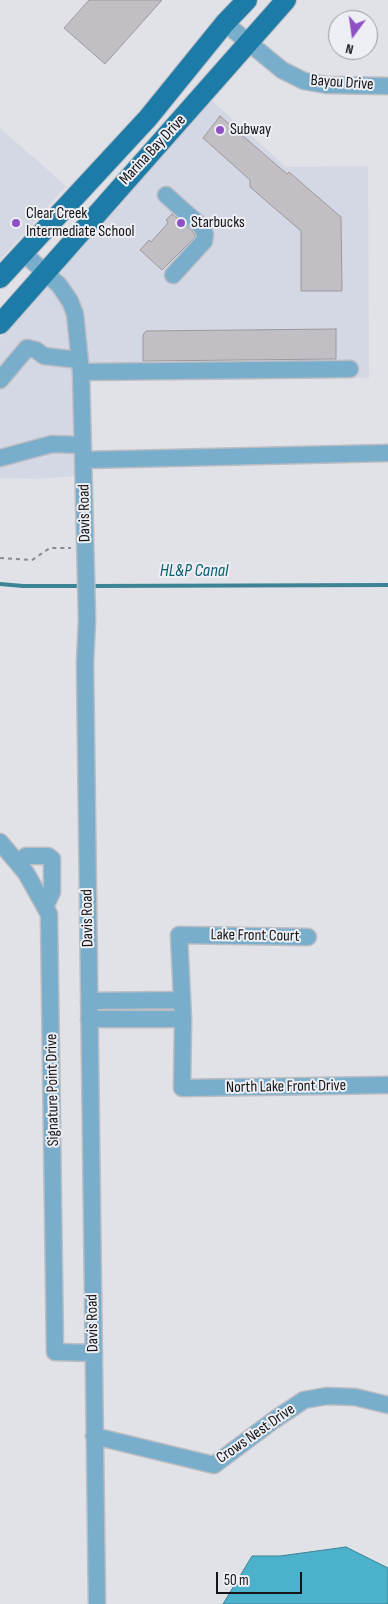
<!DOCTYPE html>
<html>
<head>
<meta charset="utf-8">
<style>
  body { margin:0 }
  #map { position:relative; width:388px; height:1604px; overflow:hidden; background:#e0e2e7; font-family:"Sofia Sans Condensed",sans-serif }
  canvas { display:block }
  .north { position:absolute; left:328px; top:10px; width:50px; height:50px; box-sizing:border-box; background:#edeff4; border:1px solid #97989c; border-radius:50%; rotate:194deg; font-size:14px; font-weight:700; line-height:20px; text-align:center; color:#151517 }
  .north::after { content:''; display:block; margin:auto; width:18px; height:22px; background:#8f50c6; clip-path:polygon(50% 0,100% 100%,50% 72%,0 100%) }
  .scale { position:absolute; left:216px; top:1572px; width:86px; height:22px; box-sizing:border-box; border:2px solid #151517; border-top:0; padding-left:6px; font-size:15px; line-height:18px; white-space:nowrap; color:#151517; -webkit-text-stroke:4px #edeff4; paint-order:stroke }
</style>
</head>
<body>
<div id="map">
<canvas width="388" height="1604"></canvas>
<div class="north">N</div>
<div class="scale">50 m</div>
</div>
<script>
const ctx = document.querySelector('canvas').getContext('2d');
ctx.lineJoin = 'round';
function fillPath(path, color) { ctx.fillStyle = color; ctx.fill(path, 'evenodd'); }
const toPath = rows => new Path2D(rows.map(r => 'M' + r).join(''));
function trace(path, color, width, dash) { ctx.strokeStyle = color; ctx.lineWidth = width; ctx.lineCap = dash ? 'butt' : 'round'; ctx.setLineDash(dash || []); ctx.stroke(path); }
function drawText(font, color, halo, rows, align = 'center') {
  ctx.font = font + ' "Sofia Sans Condensed",sans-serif'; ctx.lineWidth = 4; ctx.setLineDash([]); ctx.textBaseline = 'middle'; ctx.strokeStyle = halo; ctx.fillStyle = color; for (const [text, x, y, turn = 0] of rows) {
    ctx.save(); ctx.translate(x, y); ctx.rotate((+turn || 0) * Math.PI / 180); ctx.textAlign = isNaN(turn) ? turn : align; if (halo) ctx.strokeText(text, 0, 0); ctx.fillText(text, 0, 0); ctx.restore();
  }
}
const built = toPath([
  [208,97,286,167,368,166,369,378,72,379,77,476,37,479,0,478,0,338],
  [0,128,66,186,0,260]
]);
const water = toPath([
  [346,1547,388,1568,388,1604,223,1604,252,1556,280,1556,346,1547]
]);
const stream = toPath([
  [0,584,23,586,83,586],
  [90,586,388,585]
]);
const building = toPath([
  [89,0,162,0,105,64,64,28,89,0],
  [220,116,287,174,289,172,341,217,342,291,301,291,301,231,250,187,250,180,203,138,220,116],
  [172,214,194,233,195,237,162,270,140,250,149,240,151,242,167,224,168,222,166,220,172,214],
  [336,329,336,359,143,361,143,335,146,331,336,329]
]);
const path = toPath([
  [0,558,32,560,50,548,71,548]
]);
const minor = toPath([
  [225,23,282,70,304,81,327,85,388,86],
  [166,195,202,227,205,234,204,241,173,275],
  [22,252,59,285,70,301,75,314,81,372,87,619,85,663,97,1604],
  [81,372,350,369],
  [0,380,27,348,36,350,44,356,80,360],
  [0,458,52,444,83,445],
  [83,460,388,453],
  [0,842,26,873,49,914,55,1352,94,1353],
  [18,863,26,856,48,856,52,859,52,892,45,907],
  [308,937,179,935,183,1019,182,1088,388,1085],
  [89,1001,182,1000],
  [89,1019,183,1019],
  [94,1436,214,1465,274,1420,304,1400,327,1396,355,1397,388,1405]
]);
const major = toPath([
  [0,278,148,118,225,23,247,0],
  [0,324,286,0]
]);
const markers = [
  [220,130,5,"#8f50c6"],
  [16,223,5,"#8f50c6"],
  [181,223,5,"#8f50c6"]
];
const streetNames = [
  ["Bayou Drive",342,83,4],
  ["Marina Bay Drive",153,150,-47],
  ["Davis Road",85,513,-91],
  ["Davis Road",88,918,-91],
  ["Lake Front Court",255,936,1],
  ["North Lake Front Drive",286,1087,-1],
  ["Signature Point Drive",53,1090,-91],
  ["Davis Road",93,1323,-91],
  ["Crows Nest Drive",256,1434,-35]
];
const poiNames = [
  ["Subway",230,130],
  ["Clear Creek",26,214],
  ["Intermediate School",26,232],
  ["Starbucks",191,223]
];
const waterNames = [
  ["HL&P Canal",194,571]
];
fillPath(built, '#d4d8e4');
fillPath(water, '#4cb2cb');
trace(water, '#3c8395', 1);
trace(stream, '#3c8395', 4);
fillPath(building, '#c1bfc3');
trace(building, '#9c9a9f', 1);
trace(minor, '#bbbdc2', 19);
trace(major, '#bbbdc2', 22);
trace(path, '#898b8e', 2, [4, 4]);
trace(minor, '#79adcc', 16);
trace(major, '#1d7ba8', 20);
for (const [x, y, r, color] of markers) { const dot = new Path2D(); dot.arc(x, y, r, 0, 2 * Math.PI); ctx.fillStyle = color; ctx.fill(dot); trace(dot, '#edeff4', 2); }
drawText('16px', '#151517', '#edeff4', streetNames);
drawText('16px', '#151517', '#edeff4', poiNames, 'left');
drawText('italic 18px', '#065e70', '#edeff4', waterNames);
</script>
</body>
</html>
